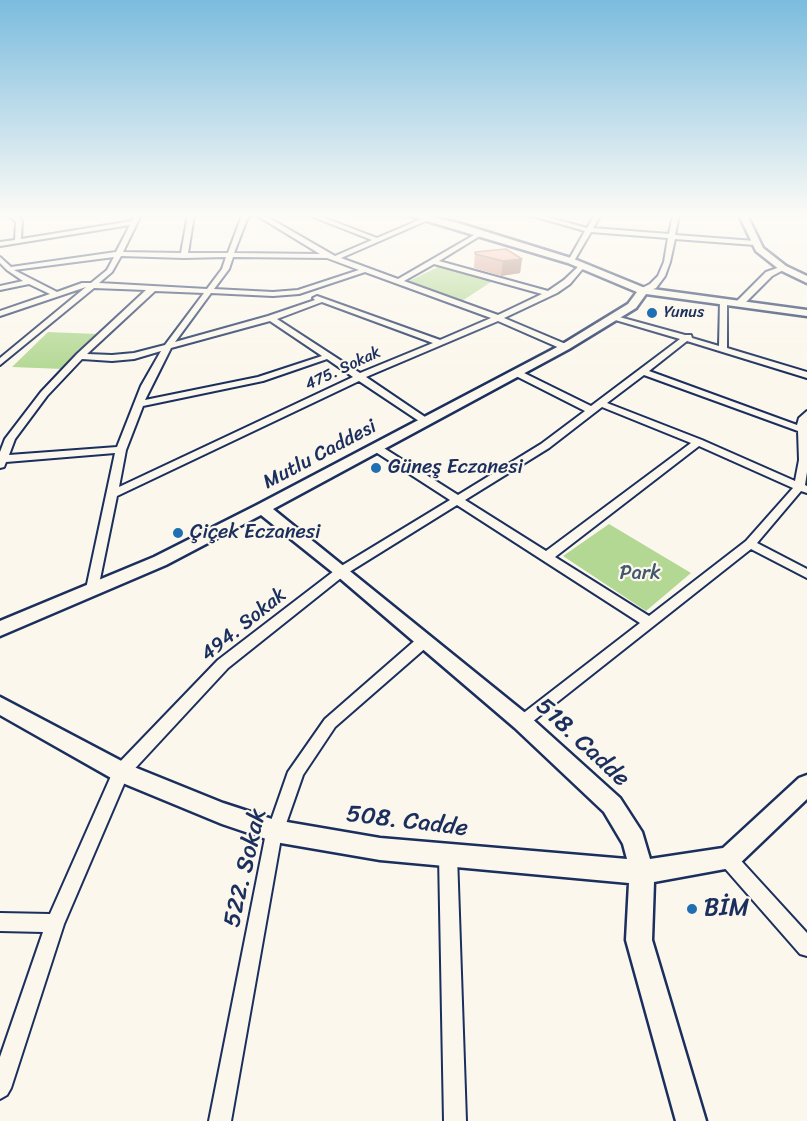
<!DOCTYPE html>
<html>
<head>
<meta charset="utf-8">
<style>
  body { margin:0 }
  canvas { display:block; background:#fbf7ec }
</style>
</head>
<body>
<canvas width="807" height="1121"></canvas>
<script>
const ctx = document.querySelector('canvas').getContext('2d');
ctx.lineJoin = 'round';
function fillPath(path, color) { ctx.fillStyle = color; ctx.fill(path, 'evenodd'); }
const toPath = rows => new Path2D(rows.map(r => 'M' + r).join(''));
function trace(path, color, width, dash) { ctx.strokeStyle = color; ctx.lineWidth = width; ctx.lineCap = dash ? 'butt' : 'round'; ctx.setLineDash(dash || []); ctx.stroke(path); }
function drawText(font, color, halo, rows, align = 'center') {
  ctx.font = font + ' Sriracha,sans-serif'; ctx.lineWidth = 4.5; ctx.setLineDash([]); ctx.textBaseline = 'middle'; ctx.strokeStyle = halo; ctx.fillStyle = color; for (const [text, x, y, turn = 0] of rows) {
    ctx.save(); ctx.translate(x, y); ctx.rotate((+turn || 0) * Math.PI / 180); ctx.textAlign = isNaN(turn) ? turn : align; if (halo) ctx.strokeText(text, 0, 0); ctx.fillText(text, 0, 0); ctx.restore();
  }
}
const green = toPath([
  [442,265,494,280,462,301,407,282],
  [48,332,98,334,63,369,12,367],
  [609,524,691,573,646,611,563,556]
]);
const minor = toPath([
  [9,215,16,215,22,221,21,239,132,221,135,215,141,215,123,252,181,253,188,215,194,215,188,253,228,253,241,218,244,215,252,215,247,219,234,253,320,254,256,215,264,215,335,256,372,240,308,215,317,215,377,238,426,217,428,220,341,258,398,279,481,231,483,232,483,234,439,261,548,291,564,280,580,265,585,266,570,284,557,293,504,318,568,345,568,349,562,349,498,321,366,377,428,419,428,423,422,423,359,381,117,496,98,589,96,592,92,594,88,592,86,589,115,453,6,462,4,467,0,468,0,452,5,439,41,392,77,354,146,290,94,288,0,365,0,358,86,287,0,316,0,311,50,294,29,284,0,290,0,286,23,281,7,270,0,263,0,257,11,267,116,252,130,225,0,246,0,242,15,240,16,222,9,215],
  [121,256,184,258,226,257,222,269,207,289,99,283,112,272,121,256],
  [114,257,107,270,91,283,82,283,57,292,14,270,114,257],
  [233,257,327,258,359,270,298,290,273,292,214,289,229,269,233,257],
  [434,264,542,294,498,315,404,281,434,264],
  [365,272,491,318,440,340,317,296,313,298,315,300,268,316,175,342,211,293,273,296,299,294,365,272],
  [155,291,204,293,165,345,134,353,112,355,87,354,155,291],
  [322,302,433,343,360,373,277,319,322,302],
  [270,321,322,356,258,377,145,400,171,348,270,321],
  [161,351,141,386,117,447,9,455,15,439,47,396,82,359,112,361,134,359,161,351],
  [327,359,353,377,119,487,126,450,143,406,263,381,327,359],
  [529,215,540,215,587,228,595,215,601,215,593,228,669,234,673,215,679,215,675,235,755,241,758,243,755,245,675,239,670,262,665,276,656,288,643,293,640,293,640,289,650,284,658,276,664,262,668,238,591,232,574,261,571,263,568,261,585,231,529,215],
  [783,266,785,267,785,269,772,276,742,306,736,306,736,302,766,272,783,266],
  [720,301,727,303,727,348,807,372,807,378,687,341,649,371,797,425,799,418,807,411,807,472,805,485,807,486,807,493,801,491,757,543,807,569,807,578,751,549,527,726,522,728,517,726,515,722,517,718,640,623,457,505,346,574,228,668,127,777,64,924,11,1088,7,1095,0,1099,0,1057,43,932,0,931,0,913,50,914,115,767,218,660,338,568,450,500,371,449,371,445,379,445,458,495,541,444,585,411,514,375,514,371,520,371,591,406,680,339,612,319,612,315,685,335,691,335,692,338,719,346,720,301],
  [644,375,798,431,799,460,795,481,702,440,607,403,644,375],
  [602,407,691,443,546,551,465,500,549,448,602,407],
  [699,446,793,488,746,541,649,616,555,557,699,446],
  [424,636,429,637,431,641,429,645,335,727,303,775,281,838,231,1121,209,1121,265,838,288,772,325,719,419,637,424,636],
  [448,847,454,849,457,855,466,1121,444,1121,439,855,442,849,448,847],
  [728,851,734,853,807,933,807,956,800,954,722,865,719,859,722,853,728,851]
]);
const tertiary = toPath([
  [407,215,423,215,458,223,574,259,645,288,807,310,807,316,646,294,636,308,569,349,273,509,529,716,620,798,642,832,650,859,723,848,799,778,807,775,807,799,736,867,654,882,652,940,706,1121,676,1121,626,940,629,883,380,860,275,842,222,824,113,779,0,715,0,697,129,765,223,803,275,820,380,838,627,859,623,844,604,812,515,728,336,575,261,515,166,565,0,636,0,621,154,557,257,505,561,345,628,304,637,292,568,263,407,215],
  [739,215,747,215,763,248,786,266,807,276,807,283,780,270,756,251,739,215]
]);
const wall = toPath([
  [475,252,522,259,520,273,501,276,474,268]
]);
const shadedWall = toPath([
  [522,259,520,273,501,276,503,261]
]);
const building = toPath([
  [506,249,522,259,503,261,475,254,475,252,506,249]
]);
const markers = [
  [652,313,6,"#1f6fb2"],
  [376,468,6,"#1f6fb2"],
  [178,533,6,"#1f6fb2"],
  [692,909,6,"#1f6fb2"]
];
const farPoinames = [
  ["Yunus",664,313]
];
const farStreetnames = [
  ["475. Sokak",343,369,-25]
];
const streetNames = [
  ["Mutlu Caddesi",320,455,-28],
  ["494. Sokak",244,625,-39]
];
const poiNames = [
  ["Güneş Eczanesi",388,468],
  ["Çiçek Eczanesi",190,533]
];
const parkNames = [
  ["Park",640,574]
];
const nearStreetnames = [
  ["518. Cadde",582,743,43],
  ["508. Cadde",407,822,7],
  ["522. Sokak",246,868,-77]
];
const nearPoinames = [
  ["BİM",704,909]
];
fillPath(green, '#b3d893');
trace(minor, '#1b2f5e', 4);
trace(tertiary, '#1b2f5e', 5);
fillPath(minor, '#fbf7ec');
fillPath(tertiary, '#fbf7ec');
fillPath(wall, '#d6a499');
fillPath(shadedWall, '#ae867d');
fillPath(building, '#f9bfb2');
trace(building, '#ae867d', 1.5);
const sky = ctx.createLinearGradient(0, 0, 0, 372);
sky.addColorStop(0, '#7bbcde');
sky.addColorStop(0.58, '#fdfbf6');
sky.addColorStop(1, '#fdfbf600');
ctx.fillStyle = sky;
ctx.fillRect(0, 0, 807, 372);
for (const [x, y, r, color] of markers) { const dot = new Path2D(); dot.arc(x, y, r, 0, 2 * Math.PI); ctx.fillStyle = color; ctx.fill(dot); trace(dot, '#fbf7ec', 2); }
drawText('16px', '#1b2f5e', '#fbf7ec', farPoinames, 'left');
drawText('16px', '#1b2f5e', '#fbf7ec', farStreetnames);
drawText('20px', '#1b2f5e', '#fbf7ec', streetNames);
drawText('20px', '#1b2f5e', '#fbf7ec', poiNames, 'left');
drawText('20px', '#41596b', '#fbf7ec', parkNames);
drawText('24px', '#1b2f5e', '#fbf7ec', nearStreetnames);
drawText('24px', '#1b2f5e', '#fbf7ec', nearPoinames, 'left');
</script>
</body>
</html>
